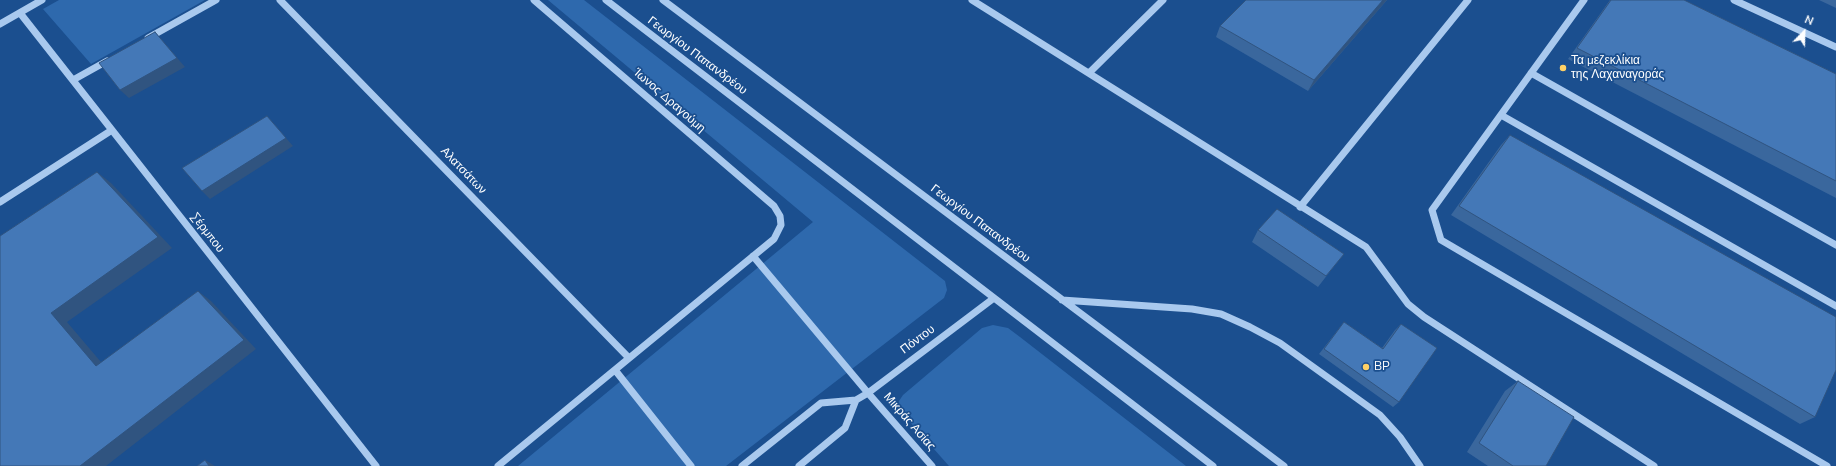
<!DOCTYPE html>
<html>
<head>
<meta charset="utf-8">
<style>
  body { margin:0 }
  #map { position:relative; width:1836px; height:466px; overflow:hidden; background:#1b4f8f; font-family:"Nunito Sans",sans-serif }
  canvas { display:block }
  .north { position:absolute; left:1784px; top:12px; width:40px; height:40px; -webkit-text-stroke:3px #1b4f8f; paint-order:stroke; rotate:23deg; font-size:11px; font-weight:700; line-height:16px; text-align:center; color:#fff }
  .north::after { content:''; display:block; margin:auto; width:14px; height:18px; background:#fff; clip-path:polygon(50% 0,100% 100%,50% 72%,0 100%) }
</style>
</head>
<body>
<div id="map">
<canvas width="1836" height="466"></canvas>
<div class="north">N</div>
</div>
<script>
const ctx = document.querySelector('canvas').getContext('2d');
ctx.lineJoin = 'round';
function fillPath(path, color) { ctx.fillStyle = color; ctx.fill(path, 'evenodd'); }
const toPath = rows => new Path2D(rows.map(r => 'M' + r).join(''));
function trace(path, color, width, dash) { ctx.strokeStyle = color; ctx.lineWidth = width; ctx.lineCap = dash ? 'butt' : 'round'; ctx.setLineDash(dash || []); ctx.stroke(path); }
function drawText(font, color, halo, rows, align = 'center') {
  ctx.font = font + ' "Nunito Sans",sans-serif'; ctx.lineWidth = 3.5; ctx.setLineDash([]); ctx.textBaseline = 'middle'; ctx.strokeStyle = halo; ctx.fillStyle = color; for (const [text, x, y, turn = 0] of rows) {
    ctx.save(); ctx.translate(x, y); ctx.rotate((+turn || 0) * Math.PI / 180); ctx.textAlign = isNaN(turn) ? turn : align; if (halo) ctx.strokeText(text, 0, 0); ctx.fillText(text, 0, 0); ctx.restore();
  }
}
const green = toPath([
  [59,0,205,0,91,64,43,9],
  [548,0,584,0,945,281,947,290,944,298,726,466,518,466,813,222],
  [993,325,1008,328,1020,337,1186,466,949,466,901,412,898,406,899,401,903,395,982,328]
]);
const minor = toPath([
  [280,0,629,358],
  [606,0,1213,466],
  [663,0,1284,466],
  [972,0,1366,247,1408,304,1424,317,1654,466],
  [1584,0,1432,210,1441,240,1827,466],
  [1734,0,1836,47],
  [20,13,376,466],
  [0,24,42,0],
  [148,38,216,0],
  [1089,73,1163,0],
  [1531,73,1836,245],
  [73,80,107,61],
  [1501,115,1836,306],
  [0,202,112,130],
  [1300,207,1468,0],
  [753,256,868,393,932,466],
  [1062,300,1192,309,1221,314,1250,327,1280,343,1380,415,1400,437,1420,466],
  [615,370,691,466],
  [498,466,774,239,781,225,780,216,774,206,534,0],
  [742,466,821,403,856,400,868,393,994,298],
  [799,466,845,428,856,400]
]);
const wall = toPath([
  [1246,0,1387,0,1308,91,1216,37,1220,26],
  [1610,0,1684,0,1836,74,1836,198,1568,59],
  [1819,0,1836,0,1836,8],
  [1510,135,1815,417,1800,424,1451,215,1501,145],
  [1258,230,1344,254,1335,265,1318,287,1252,242],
  [1344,322,1382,348,1395,330,1401,324,1399,402,1393,407,1319,354],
  [1518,381,1546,466,1488,466,1467,452,1505,391]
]);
const shadedWall = toPath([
  [1383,0,1387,0,1308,91,1314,80],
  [155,32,185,67,129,98,120,90],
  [286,138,293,146,210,199,202,191],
  [97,172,111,183,172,248,67,322,112,375,96,366,51,313],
  [198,291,211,301,256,349,106,466,80,466],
  [205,460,215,466,209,466]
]);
const building = toPath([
  [1246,0,1383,0,1314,80,1220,26,1246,0],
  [1611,0,1684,0,1836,74,1836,181,1577,48,1611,0],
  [155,32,177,58,120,90,99,63,155,32],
  [267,116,286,138,202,191,182,168,267,116],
  [1510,135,1836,317,1836,370,1815,417,1459,206,1510,135],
  [97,172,158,237,51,313,96,366,198,291,244,340,80,466,0,466,0,236,97,172],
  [1277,209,1344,254,1326,276,1258,230,1277,209],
  [1344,322,1383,349,1401,324,1437,348,1399,402,1324,349,1344,322],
  [1518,381,1574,417,1546,466,1513,466,1479,443,1518,381],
  [205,460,209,466,197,466,205,460]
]);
const markers = [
  [1563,68,4,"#ffd166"],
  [1366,367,4,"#ffd166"]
];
const streetNames = [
  ["Γεωργίου Παπανδρέου",697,56,37],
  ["Ίωνος Δραγούμη",669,101,41],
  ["Αλατσάτων",463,171,46],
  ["Γεωργίου Παπανδρέου",980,224,37],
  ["Σέρμπου",207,233,52],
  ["Πόντου",918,340,-37],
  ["Μικράς Ασίας",909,422,49]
];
const poiNames = [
  ["Τα μεζεκλίκια",1571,61],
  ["της Λαχαναγοράς",1571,75],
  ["BP",1374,367]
];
fillPath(green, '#2e69ad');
trace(minor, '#a9c9ee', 7);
fillPath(wall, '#3a679d');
fillPath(shadedWall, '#305480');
fillPath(building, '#4478b7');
trace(building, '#305480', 1);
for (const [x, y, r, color] of markers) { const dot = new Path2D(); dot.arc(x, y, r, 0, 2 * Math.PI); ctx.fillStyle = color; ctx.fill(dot); trace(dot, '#1b4f8f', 1.5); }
drawText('12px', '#fff', '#1b4f8f', streetNames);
drawText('12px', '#fff', '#1b4f8f', poiNames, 'left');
</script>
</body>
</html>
